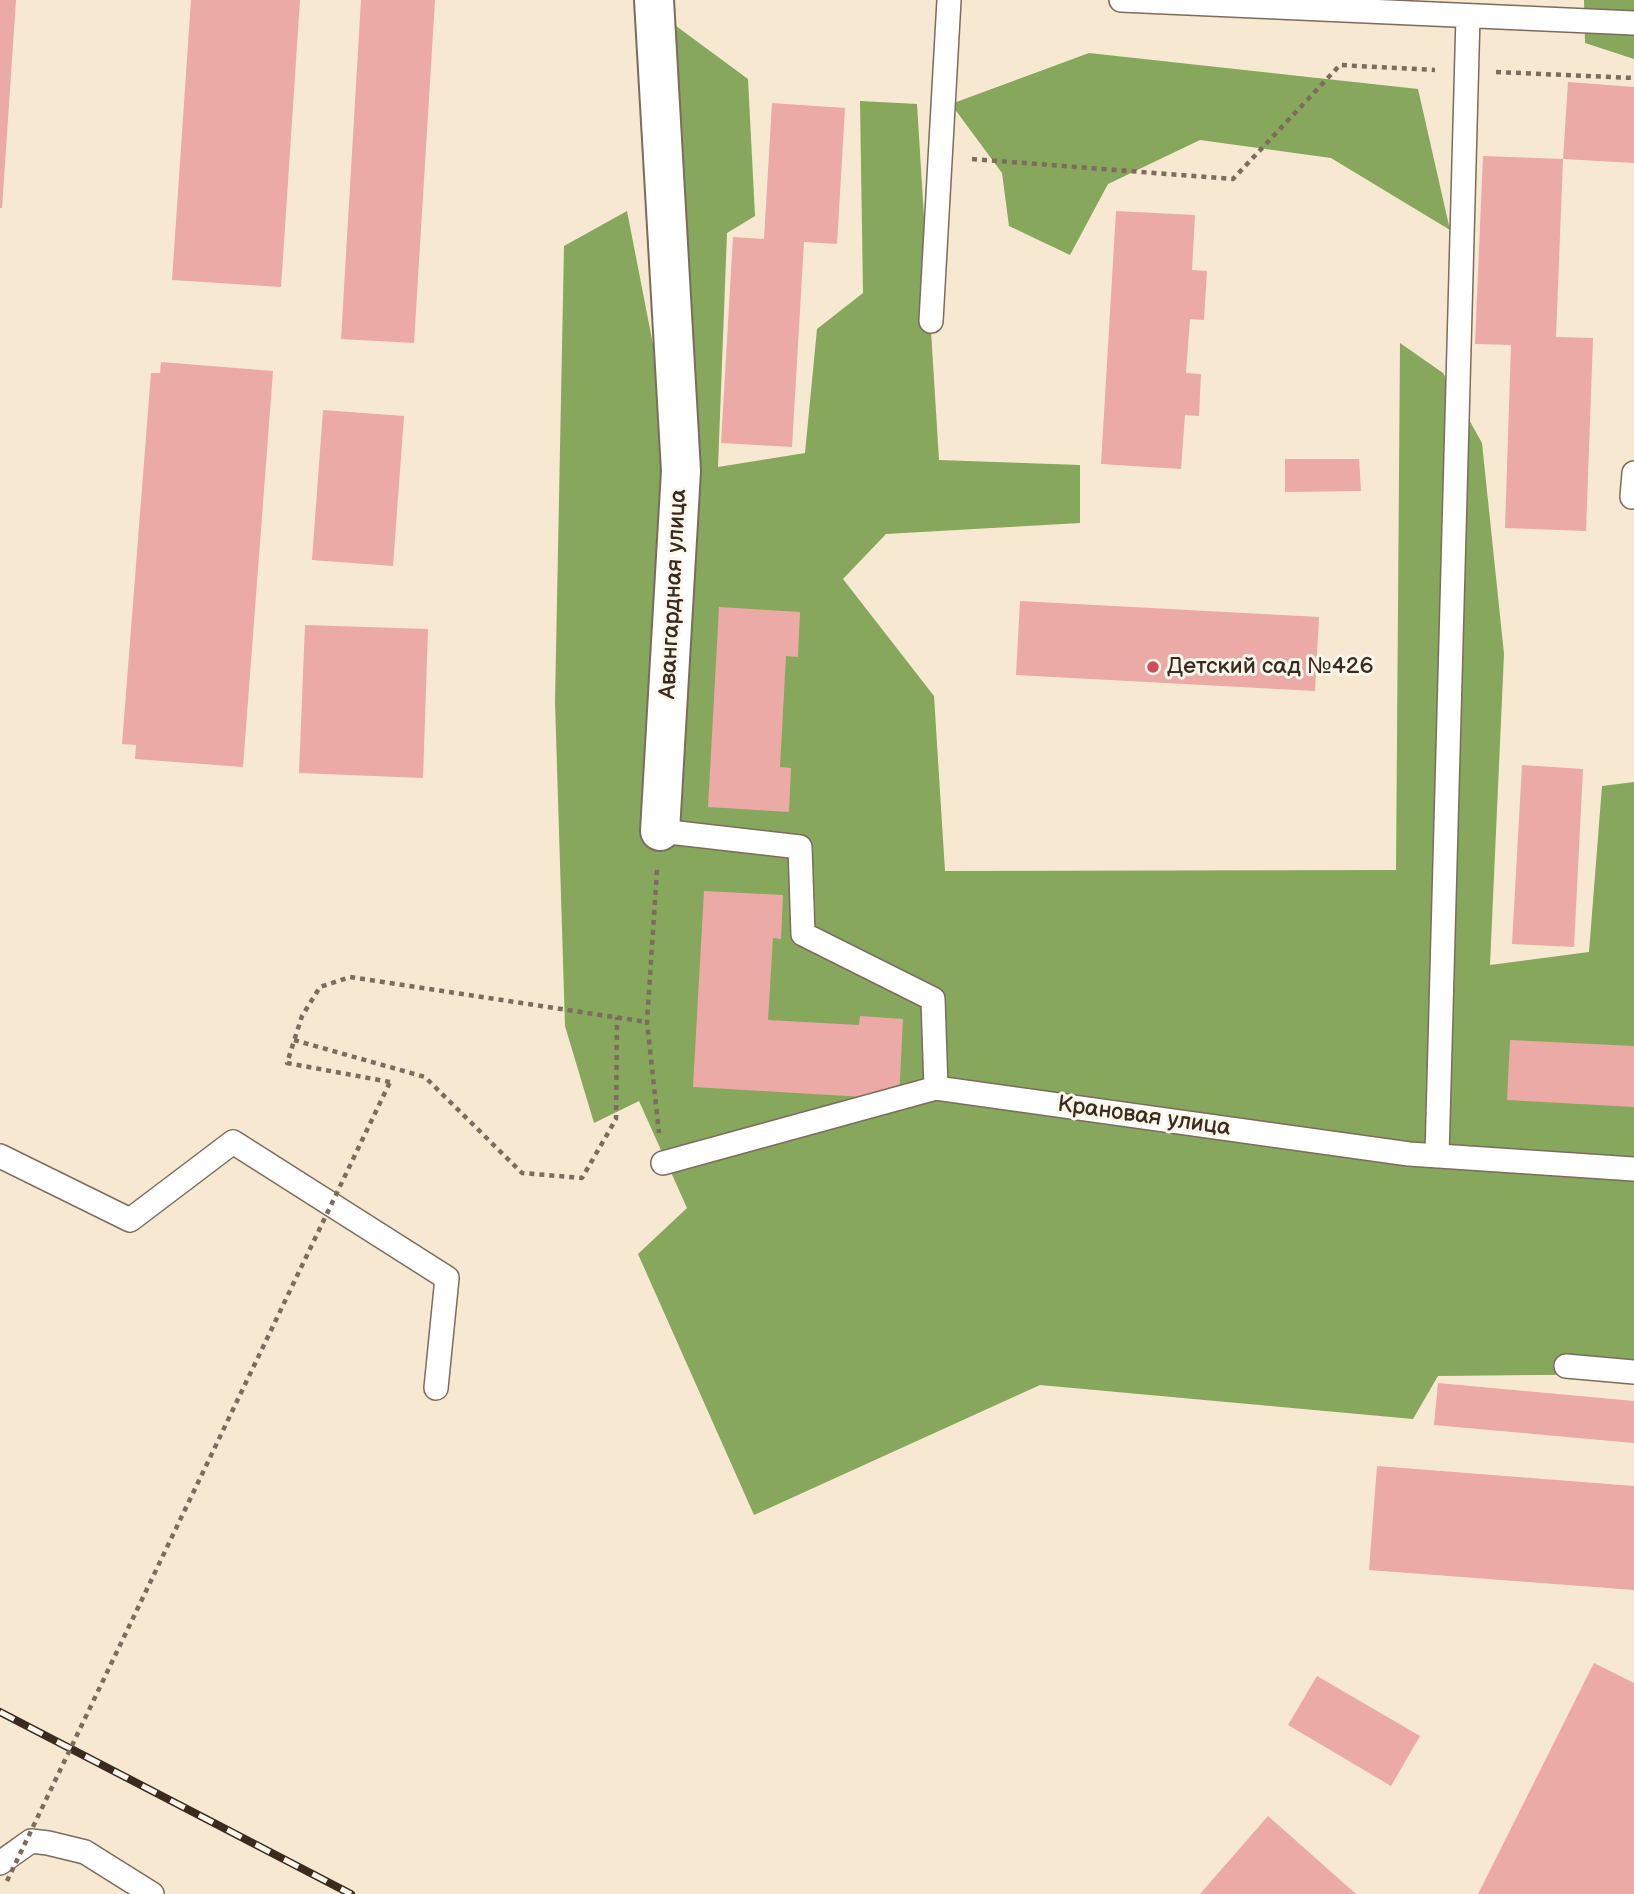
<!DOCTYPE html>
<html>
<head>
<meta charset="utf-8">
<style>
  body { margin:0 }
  canvas { display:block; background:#f6e8d1 }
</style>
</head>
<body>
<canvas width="1634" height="1894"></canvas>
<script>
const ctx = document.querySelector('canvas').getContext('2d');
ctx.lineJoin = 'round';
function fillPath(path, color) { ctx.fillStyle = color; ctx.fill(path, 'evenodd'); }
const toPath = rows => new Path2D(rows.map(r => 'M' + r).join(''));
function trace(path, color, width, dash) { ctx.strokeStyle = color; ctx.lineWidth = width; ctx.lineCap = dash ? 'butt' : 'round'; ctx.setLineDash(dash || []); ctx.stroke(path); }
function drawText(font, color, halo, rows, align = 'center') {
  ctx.font = font + ' "Balsamiq Sans",sans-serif'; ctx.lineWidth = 6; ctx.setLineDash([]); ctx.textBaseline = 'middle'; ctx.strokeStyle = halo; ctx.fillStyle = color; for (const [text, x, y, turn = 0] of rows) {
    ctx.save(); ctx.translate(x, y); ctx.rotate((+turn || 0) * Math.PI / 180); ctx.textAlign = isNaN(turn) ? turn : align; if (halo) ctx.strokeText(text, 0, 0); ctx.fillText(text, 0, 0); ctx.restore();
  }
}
const forest = toPath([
  [1584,0,1634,0,1634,59,1585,43],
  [672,23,748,79,755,216,727,233,718,467,805,453,817,329,863,293,860,101,917,104,939,460,1080,465,1080,523,886,534,843,579,934,696,945,871,1396,870,1400,343,1443,373,1482,443,1504,654,1490,965,1589,952,1602,786,1634,782,1634,1374,1438,1376,1413,1419,1040,1385,754,1515,638,1254,687,1208,639,1101,594,1123,565,1026,555,702,564,246,627,211,658,370],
  [1089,53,1418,89,1450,230,1331,158,1200,140,1108,184,1070,255,1009,226,1002,173,951,104]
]);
const building = toPath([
  [0,0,16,0,2,208,0,208],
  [191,0,300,0,281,287,172,280],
  [361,0,435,0,414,343,341,339],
  [1568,82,1634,87,1634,163,1563,159],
  [772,103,845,108,837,244,804,242,792,447,721,443,733,237,764,239],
  [1483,156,1563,159,1556,337,1593,338,1586,531,1505,528,1511,345,1475,344],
  [1116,211,1195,215,1192,270,1207,271,1204,320,1190,319,1186,373,1201,374,1199,416,1185,415,1181,469,1101,464],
  [161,362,273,371,243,767,135,759,136,745,122,744,151,373,160,373],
  [323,410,404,416,393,566,312,560],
  [1285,459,1359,459,1361,491,1285,492],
  [1020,601,1319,617,1315,691,1016,675],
  [719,607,800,612,798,657,786,656,780,767,791,768,789,812,708,807],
  [305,625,428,629,423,778,299,773],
  [1522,765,1583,769,1574,947,1512,944],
  [704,891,783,895,781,939,773,938,768,1020,859,1025,860,1016,903,1019,899,1099,693,1087],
  [1510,1040,1634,1046,1634,1107,1507,1100],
  [1438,1383,1634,1401,1634,1443,1434,1425],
  [1377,1466,1634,1486,1634,1590,1369,1570],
  [1594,1663,1634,1683,1634,1894,1478,1894],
  [1317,1676,1420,1736,1391,1786,1288,1725],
  [1268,1816,1356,1894,1200,1894]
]);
const path = toPath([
  [1496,72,1634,78],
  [972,159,1233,179,1340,65,1435,70],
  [657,870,647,1022,659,1133],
  [294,1040,425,1077,522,1173,582,1178,616,1119,617,1017],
  [390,1082,287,1063,302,1016,320,987,350,977,647,1022]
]);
const lane = toPath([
  [1121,0,1634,23],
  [931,321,949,0],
  [1632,497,1634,473],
  [660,831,800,847,803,934,933,999,936,1088],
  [0,1156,130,1220,233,1142,447,1278,436,1388],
  [1437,1156,1468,16],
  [663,1163,936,1088,1409,1154,1634,1169],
  [1566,1366,1634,1372],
  [0,1863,31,1841,48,1843,85,1852,152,1894]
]);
const street = toPath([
  [654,0,681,471,660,831]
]);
const rail = toPath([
  [0,1712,351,1894]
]);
const pathBridge = toPath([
  [7,1881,390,1082]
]);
const markers = [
  [1153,667,7,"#d1495b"]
];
const streetNames = [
  ["Авангардная улица",674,594,-87],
  ["Крановая улица",1144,1117,8]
];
const poiNames = [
  ["Детский сад №426",1167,667]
];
fillPath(forest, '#86a75c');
fillPath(building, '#ecaaa6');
trace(lane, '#7c6c5d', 26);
trace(street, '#7c6c5d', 42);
trace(path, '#7c6c5d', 4.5, [5, 5]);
trace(lane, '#fff', 23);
trace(street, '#fff', 38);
trace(rail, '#3b2a1e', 8);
trace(rail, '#fbf7ec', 5, [16]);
trace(pathBridge, '#7c6c5d', 4.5, [5, 5]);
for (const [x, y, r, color] of markers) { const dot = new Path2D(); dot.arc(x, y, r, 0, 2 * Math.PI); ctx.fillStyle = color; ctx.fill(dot); trace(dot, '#fbf7ec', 2.5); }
drawText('23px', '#3b2a1e', '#fbf7ec', streetNames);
drawText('23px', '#3b2a1e', '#fbf7ec', poiNames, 'left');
</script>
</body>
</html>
